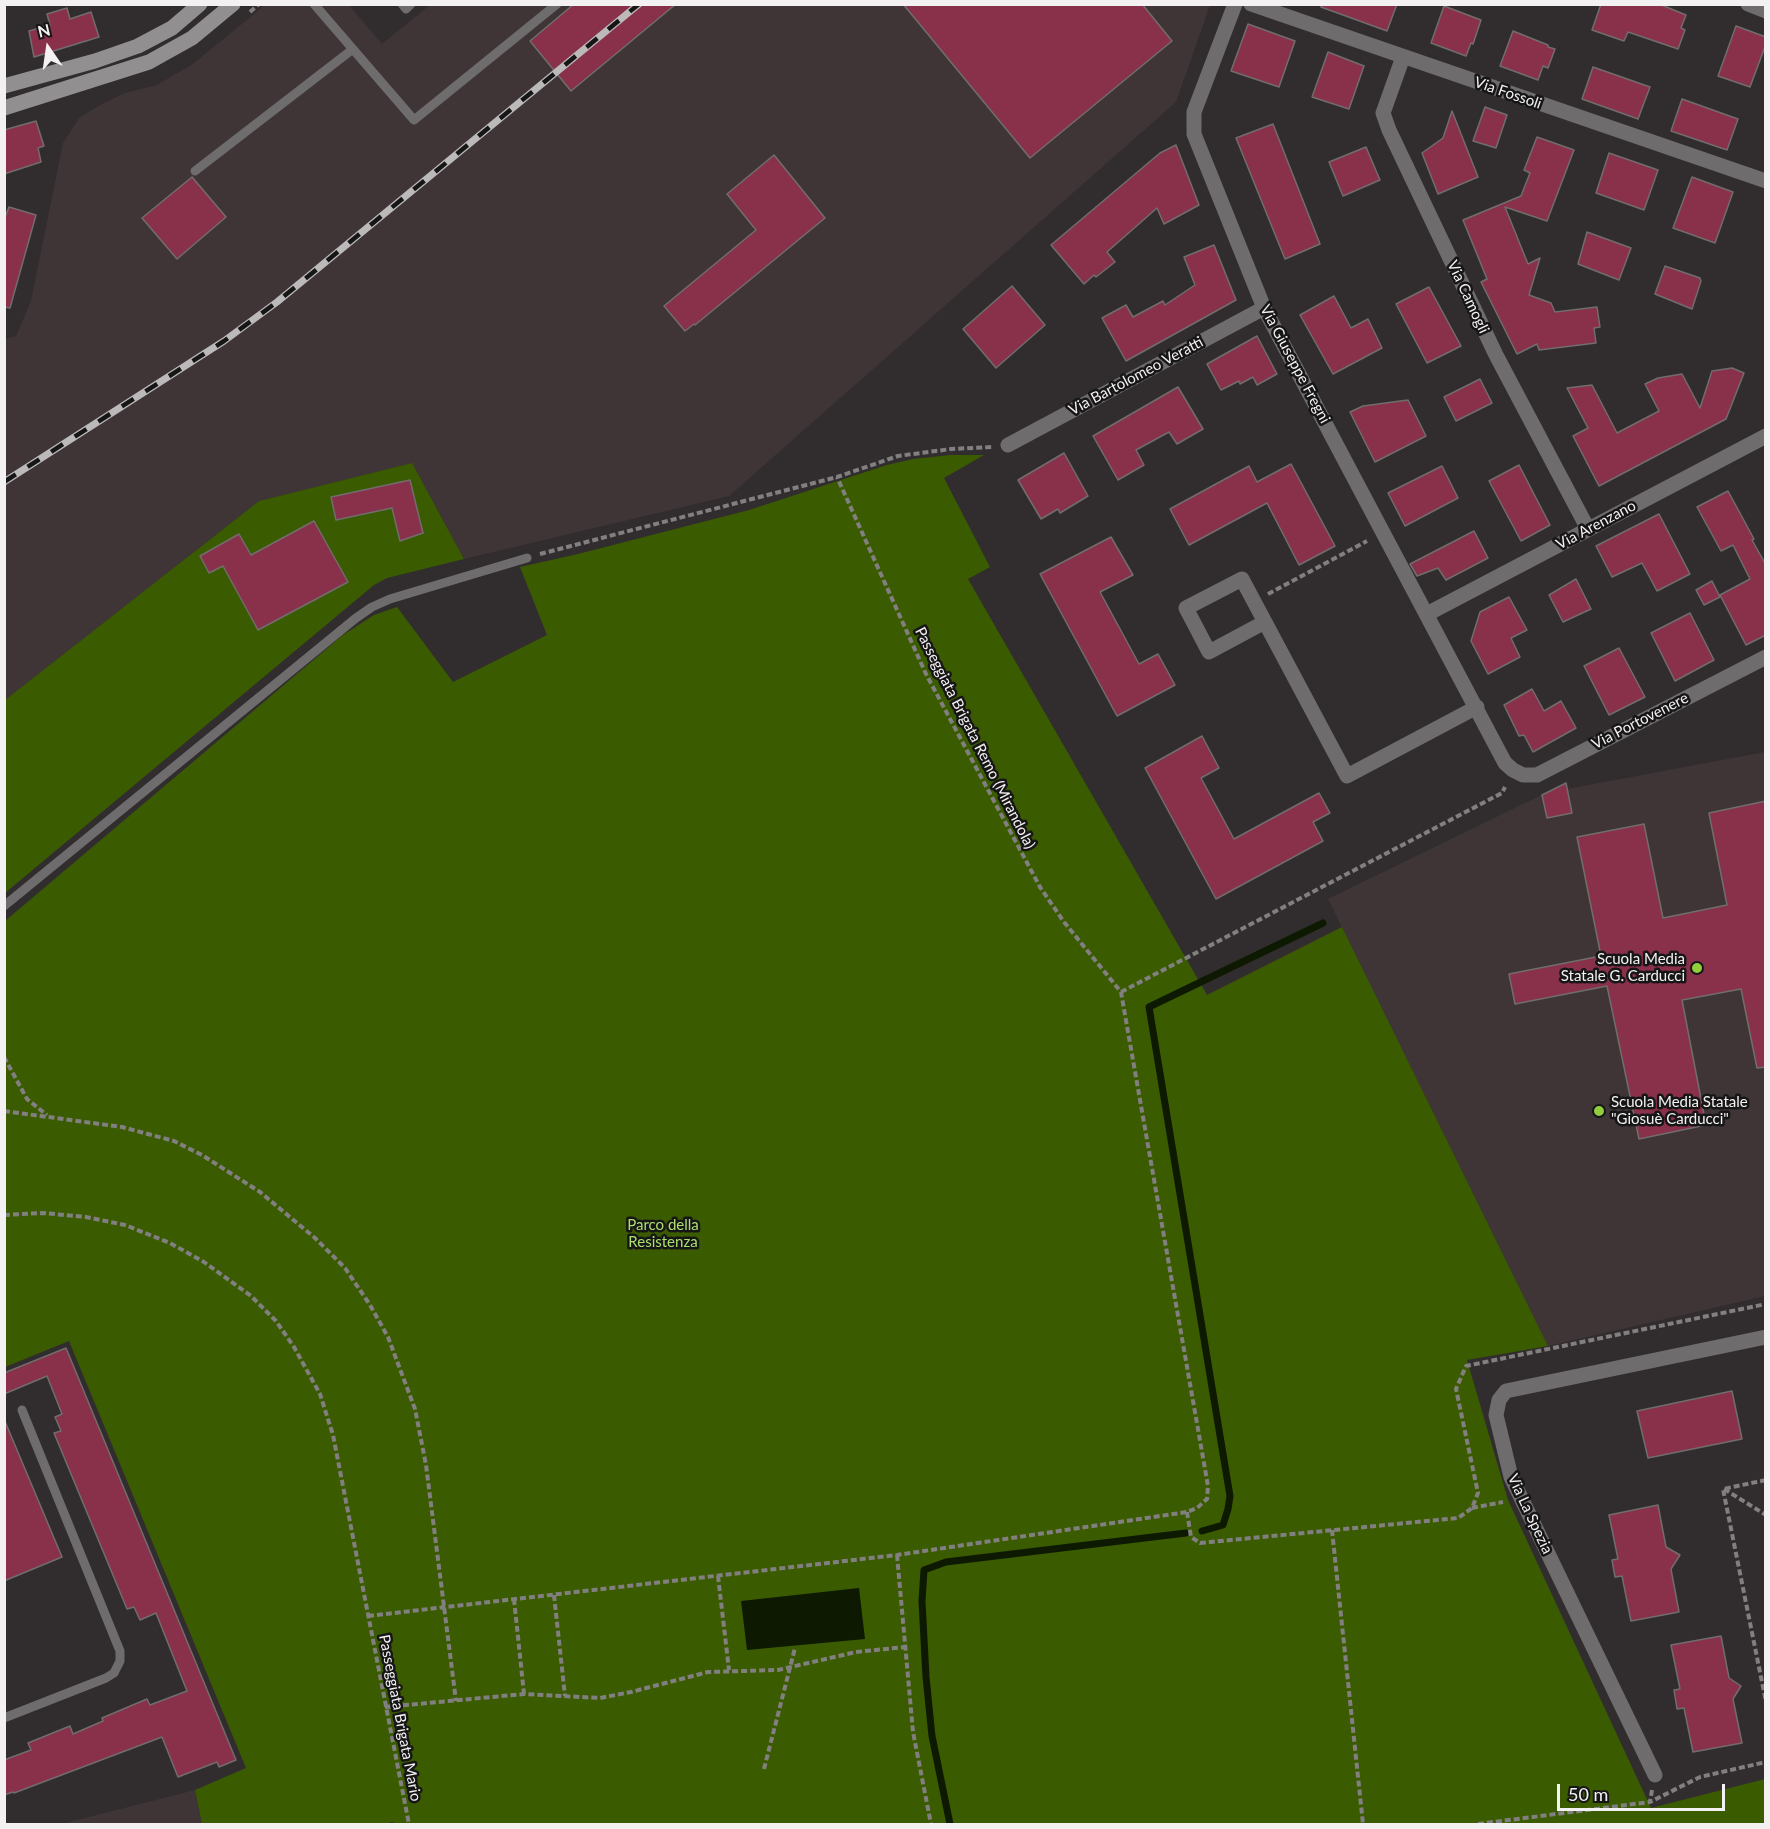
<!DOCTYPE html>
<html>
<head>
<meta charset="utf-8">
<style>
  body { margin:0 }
  #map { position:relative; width:1770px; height:1829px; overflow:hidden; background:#312d2e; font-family:Lato,sans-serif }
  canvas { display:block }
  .frame { position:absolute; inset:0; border:6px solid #f4f1f2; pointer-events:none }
  .north { position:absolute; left:18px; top:18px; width:60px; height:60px; -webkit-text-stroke:4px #171616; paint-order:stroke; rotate:347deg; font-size:16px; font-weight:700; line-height:24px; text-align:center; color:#f4f1f2 }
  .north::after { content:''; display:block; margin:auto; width:21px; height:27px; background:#f4f1f2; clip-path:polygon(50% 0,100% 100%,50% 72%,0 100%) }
  .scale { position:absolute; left:1557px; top:1784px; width:168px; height:27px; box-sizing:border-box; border:3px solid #f4f1f2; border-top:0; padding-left:8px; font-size:18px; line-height:21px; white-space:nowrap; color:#f4f1f2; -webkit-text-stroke:4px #171616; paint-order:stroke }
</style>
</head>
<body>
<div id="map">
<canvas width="1770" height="1829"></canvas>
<div class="frame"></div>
<div class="north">N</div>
<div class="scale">50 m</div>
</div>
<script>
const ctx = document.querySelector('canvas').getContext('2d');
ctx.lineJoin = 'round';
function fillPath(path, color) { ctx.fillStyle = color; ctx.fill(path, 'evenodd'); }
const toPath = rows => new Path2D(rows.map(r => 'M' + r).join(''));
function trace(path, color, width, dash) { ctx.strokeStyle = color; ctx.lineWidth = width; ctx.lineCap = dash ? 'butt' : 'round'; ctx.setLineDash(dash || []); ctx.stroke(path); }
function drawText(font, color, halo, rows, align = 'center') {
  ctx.font = font + ' Lato,sans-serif'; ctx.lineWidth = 5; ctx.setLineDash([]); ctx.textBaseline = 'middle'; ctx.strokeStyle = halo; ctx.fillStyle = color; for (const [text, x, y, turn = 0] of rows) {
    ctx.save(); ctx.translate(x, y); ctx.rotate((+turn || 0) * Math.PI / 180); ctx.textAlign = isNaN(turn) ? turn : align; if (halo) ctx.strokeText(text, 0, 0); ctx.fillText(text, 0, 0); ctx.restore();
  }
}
const built = toPath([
  [431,4,1210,5,1176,102,729,496,464,559,412,463,259,501,5,700,5,339,16,336,31,301,63,143,80,117,104,103,125,93,157,85,193,64,265,5,349,5,382,44],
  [1765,752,1765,1296,1548,1346,1328,899,1566,783,1567,789],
  [195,1790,202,1824,62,1824]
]);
const green = toPath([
  [950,455,984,455,944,478,990,567,968,579,1207,995,1342,927,1548,1346,1467,1360,1508,1500,1651,1808,1765,1779,1765,1824,394,1824,393,1822,383,1824,202,1824,195,1790,246,1768,69,1341,5,1367,5,921,343,635,374,615,397,607,453,682,547,635,520,567,578,554,749,510,887,465,913,459],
  [412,463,464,559,387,578,374,585,5,893,5,700,259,501]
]);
const water = toPath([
  [859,1588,865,1639,747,1650,741,1601]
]);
const stream = toPath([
  [1202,1531,1223,1525,1228,1509,1230,1496,1149,1007,1323,923],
  [950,1824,932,1736,926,1677,922,1601,924,1570,946,1562,1186,1533]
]);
const building = toPath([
  [574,4,676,4,571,91,530,41,574,4],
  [903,4,1142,4,1172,41,1030,158,903,4],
  [1321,4,1397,4,1387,31,1321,7,1321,4],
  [1601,4,1659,4,1686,15,1681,28,1685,30,1678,49,1628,32,1624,41,1592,30,1601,4],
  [1444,6,1481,20,1473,44,1471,43,1466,56,1431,43,1444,6],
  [67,8,70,19,91,12,99,37,34,57,29,31,50,25,47,14,67,8],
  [1248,24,1295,41,1279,87,1231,71,1248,24],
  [1736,26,1766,37,1766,44,1750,87,1718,76,1736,26],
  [1513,31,1548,45,1548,47,1555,49,1548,68,1543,66,1538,80,1500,66,1513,31],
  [1328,52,1364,66,1349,109,1312,97,1328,52],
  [1593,67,1650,87,1638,119,1582,99,1593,67],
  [1682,99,1738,119,1727,150,1671,131,1682,99],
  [1485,107,1507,115,1496,148,1473,141,1485,107],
  [1452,111,1478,177,1438,194,1422,153,1443,138,1452,111],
  [36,121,44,146,38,148,41,162,4,174,4,130,36,121],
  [1273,124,1320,244,1285,259,1236,138,1273,124],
  [1537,137,1574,150,1547,221,1505,207,1528,264,1540,258,1529,295,1551,303,1555,312,1597,307,1600,327,1594,328,1596,343,1539,350,1537,344,1517,354,1481,282,1487,279,1463,220,1521,196,1530,173,1524,170,1537,137],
  [1176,145,1199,205,1164,224,1157,208,1107,252,1115,262,1096,277,1094,275,1084,284,1051,245,1160,153,1176,145],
  [1366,147,1380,180,1343,196,1329,162,1366,147],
  [1609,153,1658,170,1644,210,1596,193,1609,153],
  [774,155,825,218,695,325,694,324,685,331,664,306,756,230,727,194,774,155],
  [192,177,226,217,177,259,142,218,192,177],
  [1692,177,1733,192,1715,243,1673,228,1692,177],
  [9,207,36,215,10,308,4,307,4,220,9,207],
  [1587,232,1631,248,1619,280,1578,264,1587,232],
  [1214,245,1236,300,1126,361,1102,318,1126,305,1133,317,1163,301,1165,305,1195,285,1184,257,1214,245],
  [1665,266,1700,278,1701,281,1692,309,1655,294,1665,266],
  [1012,286,1045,325,996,368,963,329,1012,286],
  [1429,287,1461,346,1427,363,1396,304,1429,287],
  [1334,296,1351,328,1368,319,1382,348,1333,374,1300,315,1334,296],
  [1257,336,1277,374,1257,385,1253,377,1240,384,1239,381,1221,390,1207,364,1257,336],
  [1732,368,1744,373,1726,419,1599,486,1573,436,1588,428,1567,388,1592,385,1617,433,1659,411,1645,384,1658,378,1682,374,1700,408,1712,371,1732,368],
  [1480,379,1492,403,1456,421,1444,397,1480,379],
  [1178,387,1203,429,1177,444,1169,432,1136,450,1144,465,1118,480,1093,436,1178,387],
  [1408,400,1426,436,1375,462,1350,412,1363,406,1408,400],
  [1064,453,1088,496,1060,513,1058,509,1041,519,1018,480,1064,453],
  [1291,464,1335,546,1299,565,1267,503,1189,545,1170,509,1249,466,1257,482,1291,464],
  [1519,465,1550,525,1521,541,1489,481,1519,465],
  [1442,466,1458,498,1405,526,1388,493,1442,466],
  [410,480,423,533,400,541,392,508,336,520,331,497,410,480],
  [1728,491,1754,539,1752,540,1766,565,1766,635,1746,645,1720,595,1750,579,1733,545,1721,551,1697,507,1728,491],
  [1659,514,1690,574,1657,591,1642,563,1612,577,1596,546,1659,514],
  [314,521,348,582,258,630,223,566,209,573,200,556,239,534,251,555,314,521],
  [1474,531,1488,558,1446,580,1438,568,1417,576,1410,564,1474,531],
  [1111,537,1133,575,1100,592,1139,664,1158,654,1175,685,1117,716,1040,574,1111,537],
  [1576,579,1591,609,1563,622,1549,595,1576,579],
  [1712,581,1720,597,1704,605,1696,590,1712,581],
  [1509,597,1527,630,1511,638,1520,657,1488,674,1471,641,1480,612,1509,597],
  [1690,613,1714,660,1675,681,1651,633,1690,613],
  [1619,648,1645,697,1609,715,1584,666,1619,648],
  [1532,689,1544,711,1561,701,1576,728,1533,752,1524,735,1519,736,1504,705,1532,689],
  [1202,736,1219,768,1201,778,1234,839,1319,793,1330,813,1313,822,1323,841,1216,899,1145,768,1202,736],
  [1566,783,1572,813,1547,818,1542,795,1566,783],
  [1766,801,1766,1067,1757,1068,1741,989,1682,1000,1706,1125,1639,1139,1607,986,1515,1004,1509,974,1601,956,1577,837,1644,824,1663,918,1727,905,1709,813,1766,801],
  [66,1348,236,1760,219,1767,217,1762,178,1777,162,1737,14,1793,13,1792,4,1795,4,1760,31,1750,28,1743,70,1726,73,1734,103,1721,102,1718,147,1699,150,1705,187,1691,156,1613,140,1620,134,1607,127,1609,54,1433,61,1431,55,1417,62,1414,47,1376,4,1394,4,1373,66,1348],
  [1732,1391,1742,1439,1648,1458,1637,1411,1732,1391],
  [4,1419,62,1557,4,1581,4,1419],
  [1658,1505,1666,1547,1680,1555,1671,1569,1679,1612,1631,1621,1622,1576,1615,1577,1612,1560,1618,1559,1609,1515,1658,1505],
  [1721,1636,1729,1678,1741,1686,1733,1699,1742,1743,1693,1752,1684,1708,1677,1709,1674,1690,1680,1689,1671,1645,1721,1636]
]);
const path = toPath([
  [250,12,259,4],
  [540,554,837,477,898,456,951,449,993,447],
  [1268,594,1367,541],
  [1121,992,1502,793,1505,787],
  [4,1057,27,1099,47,1115],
  [4,1111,122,1127,174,1141,202,1155,260,1192,315,1238,345,1268,370,1305,388,1337,415,1409,426,1465,456,1701],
  [4,1215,43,1213,86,1217,125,1225,170,1243,204,1262,251,1296,276,1321,294,1347,320,1394,333,1435,409,1824],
  [1766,1480,1723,1489,1766,1702],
  [1724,1489,1766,1515],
  [1472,1508,1503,1502],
  [1187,1512,1191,1537,1200,1543,1458,1518,1472,1508,1478,1493,1456,1389,1466,1366,1766,1304],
  [1332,1530,1363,1824],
  [897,1555,913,1732,931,1824],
  [718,1576,729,1670],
  [554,1595,565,1696],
  [514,1599,524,1694],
  [368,1616,897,1555,1187,1512,1197,1508,1207,1499,1208,1486,1121,992,1064,922,1040,887,926,674,837,477],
  [385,1707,524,1694,600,1698,631,1692,708,1672,778,1670,856,1652,905,1647],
  [764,1769,795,1648],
  [1652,1790,1650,1802,1700,1777,1766,1762],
  [1478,1824,1650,1802]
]);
const lane = toPath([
  [314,4,414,120,557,4],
  [402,4,406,9,411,4],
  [195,171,353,49],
  [4,906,356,618,372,607,390,599,527,558],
  [4,1718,106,1678,114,1673,120,1661,120,1651,22,1410]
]);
const street = toPath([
  [1235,4,1194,112,1194,134,1264,308,1505,763,1513,770,1523,775,1537,775,1766,657],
  [1251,4,1766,181],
  [1748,4,1766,11],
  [1403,57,1383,113,1389,130,1496,355,1588,529],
  [1008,445,1264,308],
  [1427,614,1766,436],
  [1265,622,1209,652,1186,608,1242,579,1347,776,1477,707],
  [1655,1775,1511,1477,1496,1415,1499,1400,1506,1391,1766,1337]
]);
const secondary = toPath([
  [4,86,95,61,138,46,172,28,200,4],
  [4,108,149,62,192,38,233,4]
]);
const rail = toPath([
  [4,482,224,341,277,302,639,4]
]);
const markers = [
  [1697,968,6,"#92cd3e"],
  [1599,1111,6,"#92cd3e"]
];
const streetNames = [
  ["Via Fossoli",1508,93,19],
  ["Via Camogli",1468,297,65],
  ["Via Giuseppe Fregni",1295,364,62],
  ["Via Bartolomeo Veratti",1136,376,-28],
  ["Via Arenzano",1596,525,-28],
  ["Via Portovenere",1640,721,-27],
  ["Passeggiata Brigata Remo (Mirandola)",975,738,63],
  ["Via La Spezia",1530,1514,65],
  ["Passeggiata Brigata Mario",400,1718,79]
];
const poiNames = [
  ["Scuola Media",1685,959],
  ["Statale G. Carducci",1685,976],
  ["Scuola Media Statale",1611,1102,"left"],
  ["\"Giosuè Carducci\"",1611,1119,"left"]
];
const parkNames = [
  ["Parco della",663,1225],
  ["Resistenza",663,1242]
];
fillPath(built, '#3f3537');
fillPath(green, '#3b5b00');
fillPath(water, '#0e1901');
trace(stream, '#0e1901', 7);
fillPath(building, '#89304b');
trace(building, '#716d6d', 1.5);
trace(path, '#827f80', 4, [6, 3]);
trace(lane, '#6e6c6d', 9);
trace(street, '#6e6c6d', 15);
trace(secondary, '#928f90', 15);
trace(rail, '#bcb9ba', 7);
trace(rail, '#171616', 4.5, [14]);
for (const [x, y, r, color] of markers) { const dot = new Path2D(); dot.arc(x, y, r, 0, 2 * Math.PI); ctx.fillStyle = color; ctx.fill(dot); trace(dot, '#171616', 2); }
drawText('15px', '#f4f1f2', '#171616', streetNames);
drawText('15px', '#f4f1f2', '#171616', poiNames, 'right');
drawText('15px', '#acdf6d', '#171616', parkNames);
</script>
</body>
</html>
